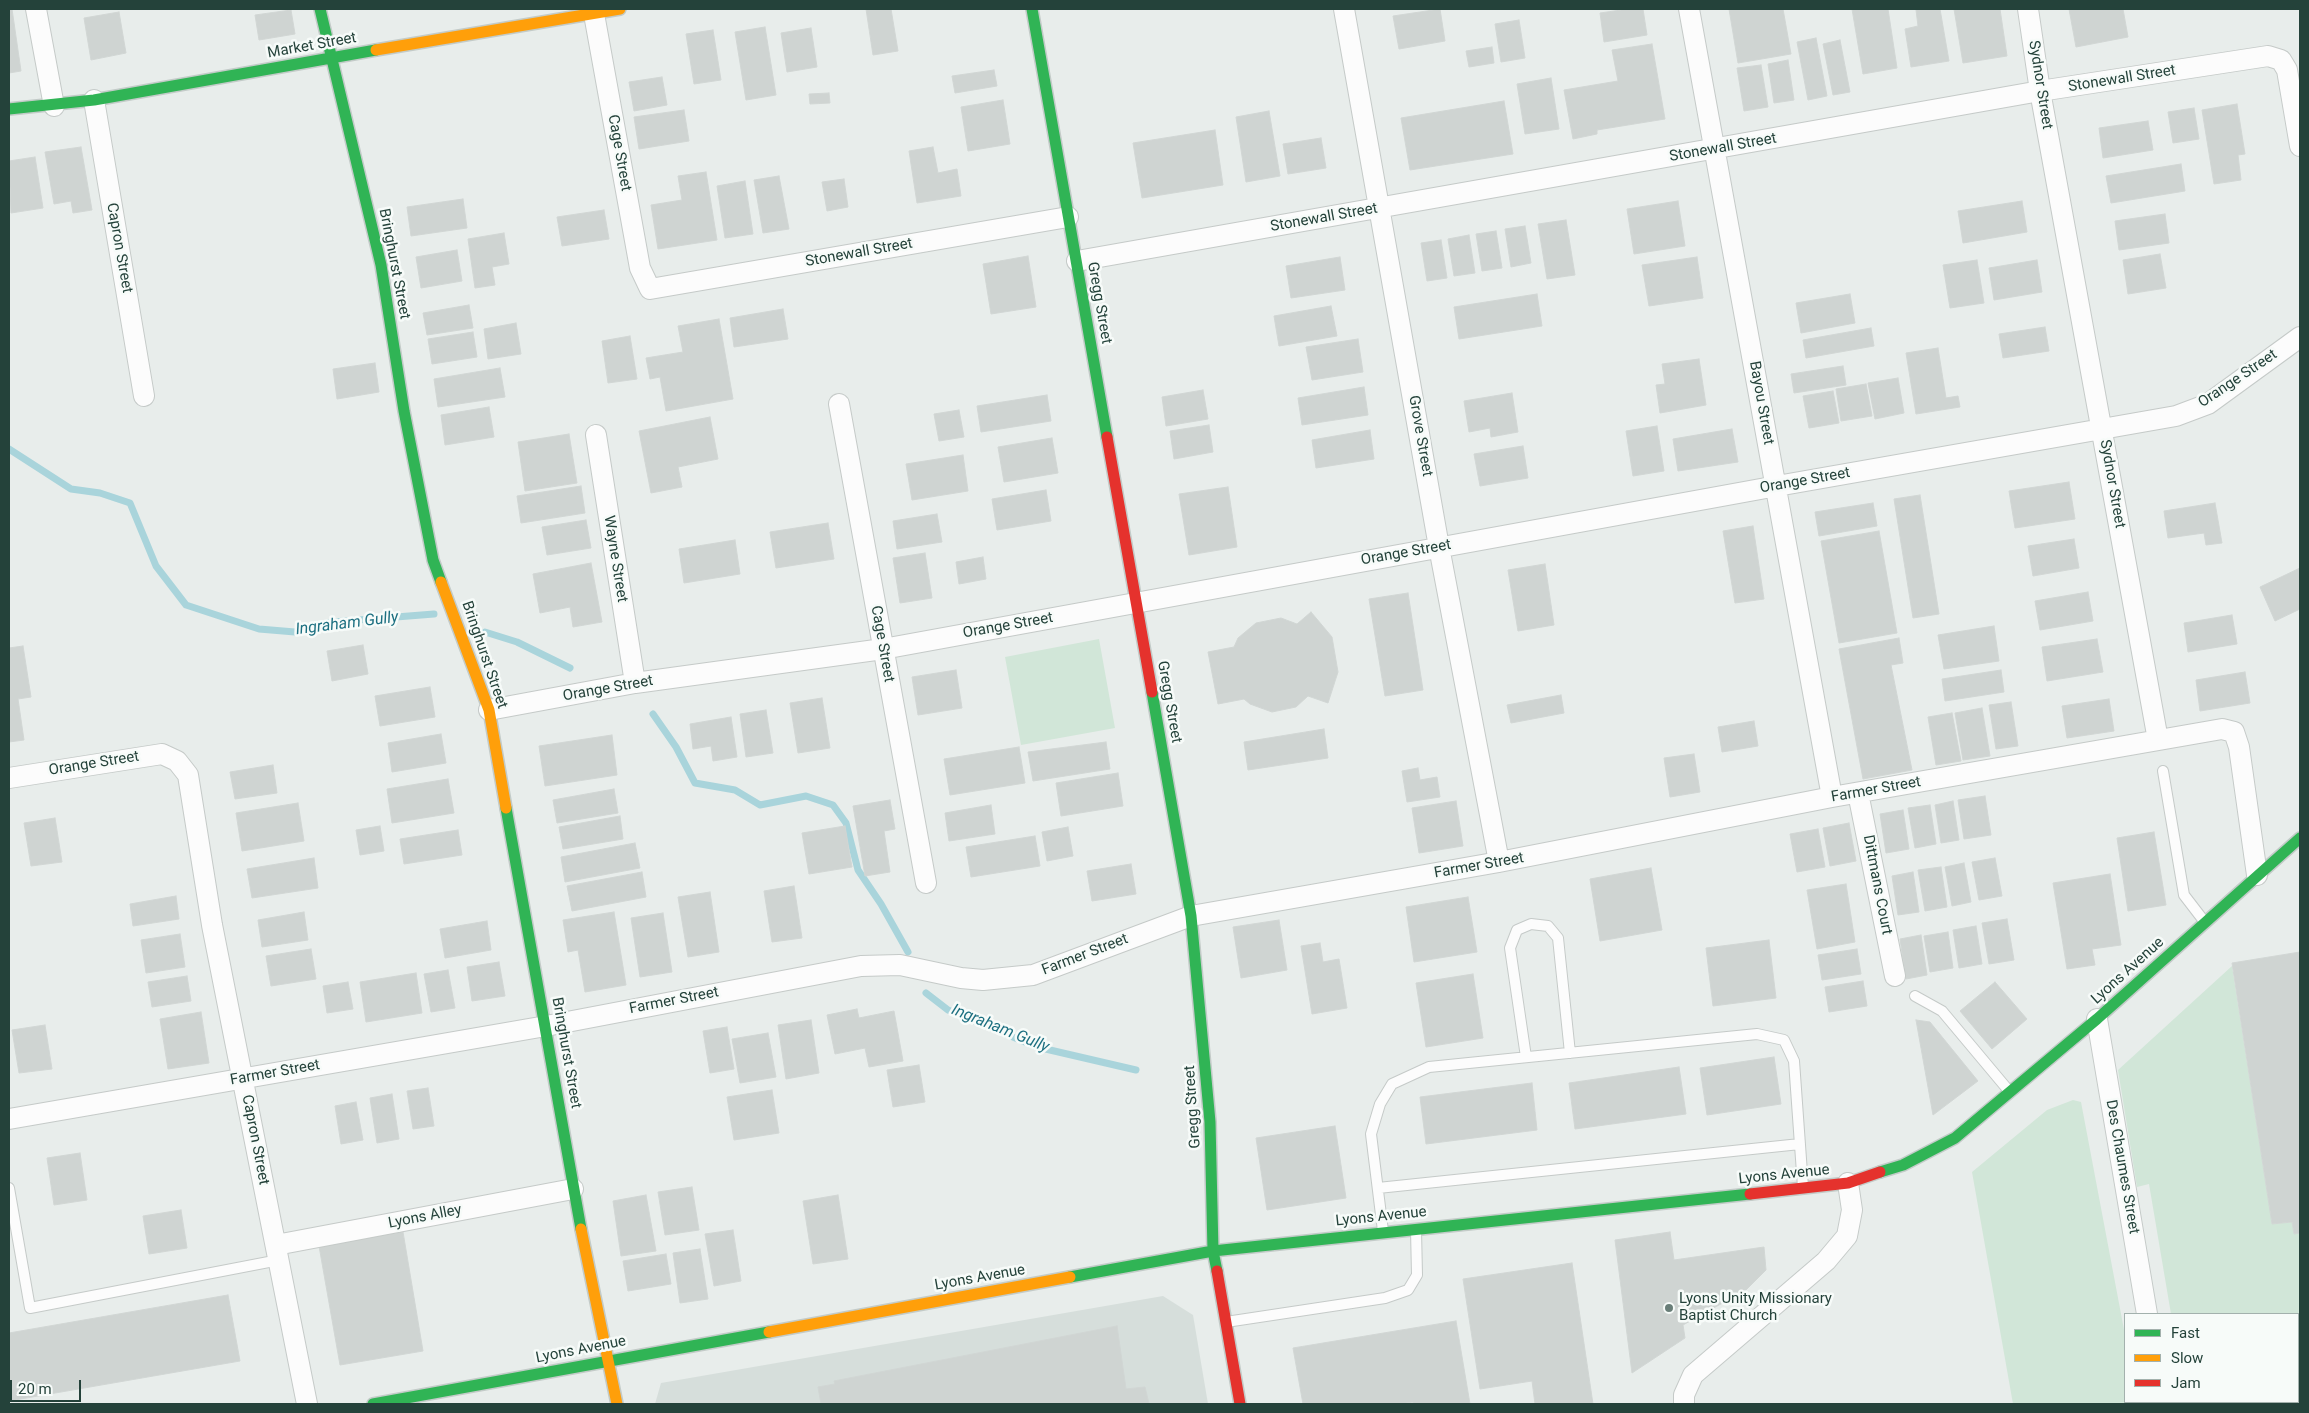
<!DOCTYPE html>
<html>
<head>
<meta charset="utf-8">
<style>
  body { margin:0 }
  #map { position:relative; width:2309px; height:1413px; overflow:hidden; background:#e8edeb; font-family:Roboto,sans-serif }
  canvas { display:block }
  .frame { position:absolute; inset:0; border:10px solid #24423a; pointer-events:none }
  .legend { position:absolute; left:2124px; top:1313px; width:175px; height:90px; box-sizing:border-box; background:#f7fbf9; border:1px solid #a3b1ad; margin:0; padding:6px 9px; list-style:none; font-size:15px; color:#24423a }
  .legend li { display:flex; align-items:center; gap:10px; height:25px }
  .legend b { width:25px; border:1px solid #a3b1ad }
  .scale { position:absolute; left:10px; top:1380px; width:71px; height:22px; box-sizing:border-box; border:2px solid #24423a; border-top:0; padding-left:6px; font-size:15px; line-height:18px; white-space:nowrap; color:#24423a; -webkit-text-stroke:4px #f7fbf9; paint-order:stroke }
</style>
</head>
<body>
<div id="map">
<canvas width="2309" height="1413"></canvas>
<div class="frame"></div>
<ul class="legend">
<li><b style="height:6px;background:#30b455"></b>Fast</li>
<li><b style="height:6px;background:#ff9f0a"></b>Slow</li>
<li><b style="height:6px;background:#e5322d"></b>Jam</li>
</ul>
<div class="scale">20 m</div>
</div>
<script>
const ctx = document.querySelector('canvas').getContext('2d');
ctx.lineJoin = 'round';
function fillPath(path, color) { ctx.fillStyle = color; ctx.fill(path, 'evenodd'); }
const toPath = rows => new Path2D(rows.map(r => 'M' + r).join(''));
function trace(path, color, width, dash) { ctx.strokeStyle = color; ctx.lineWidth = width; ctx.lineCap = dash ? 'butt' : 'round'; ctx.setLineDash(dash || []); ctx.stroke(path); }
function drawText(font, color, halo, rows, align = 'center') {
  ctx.font = font + ' Roboto,sans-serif'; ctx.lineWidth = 5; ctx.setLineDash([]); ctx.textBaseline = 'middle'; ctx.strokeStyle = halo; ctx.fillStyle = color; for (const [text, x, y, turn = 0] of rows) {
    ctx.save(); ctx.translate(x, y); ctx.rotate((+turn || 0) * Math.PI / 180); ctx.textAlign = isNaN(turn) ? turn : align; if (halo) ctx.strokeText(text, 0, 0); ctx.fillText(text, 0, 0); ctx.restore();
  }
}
const built = toPath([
  [1163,1296,1193,1315,1208,1404,655,1404,661,1383]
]);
const green = toPath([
  [1099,639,1115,728,1021,745,1005,657],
  [2232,966,2272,1224,2292,1222,2294,1234,2300,1233,2300,1379,2298,1381,2298,1314,2171,1314,2149,1184,2137,1187,2118,1070],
  [2073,1100,2081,1102,2125,1335,2125,1402,2138,1402,2138,1404,2013,1404,1972,1172,2047,1110],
  [2193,1402,2268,1402,2265,1404,2194,1404]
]);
const stream = toPath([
  [9,449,71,489,100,493,130,503,156,566,186,605,259,629,295,632,333,622,434,614],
  [485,632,517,642,570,668],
  [653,714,676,747,695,783,735,790,760,805,806,796,833,805,846,823,858,870,881,904,908,952],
  [926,993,948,1010,1037,1047,1136,1070]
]);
const building = toPath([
  [9,9,12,9,21,71,9,73,9,9],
  [866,9,891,9,898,51,873,55,866,9],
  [1440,9,1445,41,1399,49,1393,16,1440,9],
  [1628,9,1643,9,1647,35,1604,42,1600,13,1628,9],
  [1729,9,1783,9,1791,54,1738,63,1729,9],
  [1852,9,1888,9,1897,68,1863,74,1852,9],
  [1923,9,1940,9,1949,61,1911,67,1905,29,1918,26,1916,10,1923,9],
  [1954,9,2000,9,2007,56,1963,63,1954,9],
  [2069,9,2123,9,2128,37,2076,47,2069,9],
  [291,10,295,34,259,40,255,15,291,10],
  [119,12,126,53,91,60,84,18,119,12],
  [1519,20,1525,58,1501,62,1495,24,1519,20],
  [765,27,776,95,746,100,735,32,765,27],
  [811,28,817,67,787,72,781,33,811,28],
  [713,30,721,80,694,84,686,34,713,30],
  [1816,38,1827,96,1808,100,1797,42,1816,38],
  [1840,40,1850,92,1833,95,1823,44,1840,40],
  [1652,44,1665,119,1597,130,1597,134,1573,139,1564,90,1618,81,1612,50,1652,44],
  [1492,47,1494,63,1469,67,1466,51,1492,47],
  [1788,60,1794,100,1774,103,1768,64,1788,60],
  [1761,65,1768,107,1744,111,1737,68,1761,65],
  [994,70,997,86,955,93,952,76,994,70],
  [662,77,667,105,634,111,629,82,662,77],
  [1551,78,1559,129,1525,134,1517,84,1551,78],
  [829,93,830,103,810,104,809,94,829,93],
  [1003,100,1010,144,968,151,961,107,1003,100],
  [1504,101,1513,154,1410,170,1401,118,1504,101],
  [2237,104,2245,154,2238,155,2241,180,2214,184,2202,110,2237,104],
  [2194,108,2199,139,2173,143,2168,112,2194,108],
  [684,110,689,141,639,149,634,117,684,110],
  [1269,111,1280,176,1246,182,1236,117,1269,111],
  [2148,121,2153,150,2103,158,2099,128,2148,121],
  [1215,130,1223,185,1142,198,1133,143,1215,130],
  [1321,138,1326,168,1288,174,1283,144,1321,138],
  [81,147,92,210,73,213,71,201,54,204,45,152,81,147],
  [933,147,938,173,957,169,961,196,917,203,909,151,933,147],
  [35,157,43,208,11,213,9,161,35,157],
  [2181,164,2185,191,2111,203,2106,176,2181,164],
  [706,172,717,240,658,249,651,205,682,200,678,176,706,172],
  [779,176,789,229,763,233,754,180,779,176],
  [844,179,848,207,827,211,822,182,844,179],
  [745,181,753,234,725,238,717,186,745,181],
  [463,199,467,228,411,236,407,207,463,199],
  [1678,201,1685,246,1634,254,1627,209,1678,201],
  [2022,201,2027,232,1963,243,1958,211,2022,201],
  [604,210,609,239,562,246,557,217,604,210],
  [2165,214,2169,243,2119,250,2115,221,2165,214],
  [1566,220,1575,275,1547,279,1538,224,1566,220],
  [1525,226,1531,263,1511,267,1505,229,1525,226],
  [1496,231,1502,268,1482,271,1476,234,1496,231],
  [504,233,509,264,492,267,495,285,475,288,468,239,504,233],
  [1469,235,1475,273,1454,276,1448,239,1469,235],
  [1441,240,1447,278,1427,281,1421,243,1441,240],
  [457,250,462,281,421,288,416,257,457,250],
  [2160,254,2166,288,2128,294,2123,260,2160,254],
  [1028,256,1036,307,991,314,983,264,1028,256],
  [1340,257,1345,290,1291,298,1286,266,1340,257],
  [1697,257,1703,298,1649,306,1642,265,1697,257],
  [1977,260,1984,303,1950,308,1943,265,1977,260],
  [2037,260,2042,292,1994,300,1989,268,2037,260],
  [1537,294,1542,326,1459,339,1454,307,1537,294],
  [1850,294,1855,323,1801,333,1796,303,1850,294],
  [469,305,473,328,427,335,423,313,469,305],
  [1331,306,1337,336,1279,346,1274,316,1331,306],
  [783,309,788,339,734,347,730,318,783,309],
  [719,319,733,399,666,411,660,377,650,379,646,358,683,352,678,326,719,319],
  [516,323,521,354,488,359,484,329,516,323],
  [2045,327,2049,351,2003,358,1999,334,2045,327],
  [1871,328,1874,346,1806,358,1803,340,1871,328],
  [473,332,477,357,432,364,428,339,473,332],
  [630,336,637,379,608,383,602,341,630,336],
  [1358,339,1363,372,1312,380,1306,347,1358,339],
  [1938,348,1946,398,1958,396,1960,407,1916,414,1906,353,1938,348],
  [1699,359,1706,405,1660,413,1656,385,1665,384,1662,364,1699,359],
  [375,363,379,392,337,399,333,369,375,363],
  [1843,366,1846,385,1794,393,1791,374,1843,366],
  [500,368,505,397,438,407,434,379,500,368],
  [1898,378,1904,413,1875,419,1868,383,1898,378],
  [1866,384,1872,416,1841,421,1836,389,1866,384],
  [1364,387,1368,415,1302,425,1298,398,1364,387],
  [1203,390,1208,419,1166,426,1162,397,1203,390],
  [1833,391,1839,423,1809,428,1803,396,1833,391],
  [1512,393,1518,432,1491,437,1490,428,1469,432,1464,401,1512,393],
  [1047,395,1051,421,981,432,977,406,1047,395],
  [489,407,494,437,445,445,441,415,489,407],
  [959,410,964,437,939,441,934,414,959,410],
  [710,417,718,459,678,467,682,487,651,493,639,431,710,417],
  [1209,425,1213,452,1174,459,1170,431,1209,425],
  [1657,426,1664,471,1633,476,1626,431,1657,426],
  [1732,429,1738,462,1678,471,1673,439,1732,429],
  [1370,430,1374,459,1316,468,1312,440,1370,430],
  [569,434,577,483,525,491,518,442,569,434],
  [1052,438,1058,473,1004,482,998,447,1052,438],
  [1523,446,1528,478,1480,486,1474,454,1523,446],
  [963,455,968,491,912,500,906,464,963,455],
  [2069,482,2075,519,2015,528,2009,491,2069,482],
  [581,486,585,513,521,523,517,496,581,486],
  [1228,487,1237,547,1189,555,1179,494,1228,487],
  [1046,490,1051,521,997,530,992,499,1046,490],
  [1920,495,1939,614,1913,618,1894,499,1920,495],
  [1873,503,1877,526,1819,536,1815,512,1873,503],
  [2215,503,2222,543,2206,545,2204,533,2168,538,2164,511,2215,503],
  [937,514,942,542,897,549,893,521,937,514],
  [586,520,591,548,547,555,542,527,586,520],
  [828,523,834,559,776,568,770,532,828,523],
  [1753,526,1764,599,1735,603,1723,531,1753,526],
  [1879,531,1897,633,1839,643,1821,541,1879,531],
  [2074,539,2079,568,2033,576,2028,546,2074,539],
  [735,540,740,574,684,583,679,549,735,540],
  [925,553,932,598,900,603,893,558,925,553],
  [983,557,986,579,959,584,956,562,983,557],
  [591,563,602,622,573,627,570,607,540,613,533,574,591,563],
  [1545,564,1554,625,1518,631,1508,570,1545,564],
  [2300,568,2300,609,2275,621,2260,587,2300,568],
  [2088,592,2093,621,2040,630,2035,601,2088,592],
  [1408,593,1423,690,1385,696,1369,599,1408,593],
  [1311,612,1332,637,1338,672,1328,703,1308,696,1296,707,1272,712,1250,704,1244,699,1218,704,1208,652,1234,647,1238,638,1256,623,1281,618,1297,624,1311,612],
  [2232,615,2237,644,2188,652,2184,623,2232,615],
  [1994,626,1999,661,1944,669,1938,635,1994,626],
  [1899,638,1903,663,1891,665,1912,770,1863,779,1839,649,1899,638],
  [2097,639,2103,672,2047,681,2042,647,2097,639],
  [363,645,368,674,332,681,327,651,363,645],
  [23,646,31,697,18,699,24,740,9,742,9,648,23,646],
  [956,670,962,708,918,715,912,677,956,670],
  [2001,670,2004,692,1945,701,1942,679,2001,670],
  [2245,672,2250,703,2200,711,2196,680,2245,672],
  [430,687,435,717,380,726,375,696,430,687],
  [1561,695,1564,713,1511,723,1507,705,1561,695],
  [822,698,830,748,798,753,790,703,822,698],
  [2109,699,2114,731,2067,738,2062,706,2109,699],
  [2011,702,2018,746,1996,749,1989,705,2011,702],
  [1982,708,1990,756,1963,760,1955,713,1982,708],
  [766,710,773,753,746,757,740,714,766,710],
  [1952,713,1961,761,1936,765,1928,717,1952,713],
  [731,717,737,757,713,761,711,746,693,749,690,724,731,717],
  [1754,721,1758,746,1722,752,1718,727,1754,721],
  [1324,729,1328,758,1248,770,1244,742,1324,729],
  [441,734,446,763,392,772,388,743,441,734],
  [612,735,617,775,545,786,539,746,612,735],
  [1106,742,1110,769,1033,781,1028,752,1106,742],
  [1019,747,1025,783,950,795,944,759,1019,747],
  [1694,754,1700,792,1670,797,1664,758,1694,754],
  [273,765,277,793,235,799,230,772,273,765],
  [1418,768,1420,780,1437,777,1440,797,1407,802,1402,771,1418,768],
  [1118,773,1123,806,1061,816,1056,783,1118,773],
  [448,779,454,813,392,823,387,789,448,779],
  [614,789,618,813,557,823,553,800,614,789],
  [1985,796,1991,835,1964,839,1958,800,1985,796],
  [890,800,895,829,884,831,890,872,865,876,853,806,890,800],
  [1456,801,1463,846,1419,853,1412,808,1456,801],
  [1953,801,1959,840,1941,843,1935,805,1953,801],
  [298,803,304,841,242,851,236,813,298,803],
  [991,805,995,834,949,841,945,813,991,805],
  [1930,805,1936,844,1915,848,1908,808,1930,805],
  [1903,810,1909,849,1886,853,1880,814,1903,810],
  [620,816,623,839,563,849,559,827,620,816],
  [55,818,62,862,31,866,24,823,55,818],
  [1849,823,1856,861,1830,866,1823,828,1849,823],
  [380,826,384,851,360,855,356,830,380,826],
  [845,826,852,867,809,874,802,833,845,826],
  [1068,827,1073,856,1047,861,1042,832,1068,827],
  [1818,829,1825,867,1797,872,1790,834,1818,829],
  [458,830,462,855,404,864,400,839,458,830],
  [2154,832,2166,905,2128,911,2117,838,2154,832],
  [1035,836,1040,866,971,877,966,847,1035,836],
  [635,843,640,868,565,882,561,857,635,843],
  [314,858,318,888,252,898,247,869,314,858],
  [1995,858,2002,896,1979,900,1972,862,1995,858],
  [1964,863,1971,902,1952,906,1945,867,1964,863],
  [1131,864,1136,894,1092,901,1087,871,1131,864],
  [1941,867,1947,907,1925,911,1918,870,1941,867],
  [1651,868,1662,930,1600,941,1590,879,1651,868],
  [642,872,646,897,572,911,567,886,642,872],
  [1913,872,1919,912,1898,915,1892,876,1913,872],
  [2110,874,2121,945,2092,949,2095,965,2067,969,2053,883,2110,874],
  [1846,884,1855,942,1817,949,1807,890,1846,884],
  [794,886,802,938,772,942,764,891,794,886],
  [710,892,719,952,688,957,678,897,710,892],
  [176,896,179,919,133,926,130,904,176,896],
  [1468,897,1477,952,1414,962,1406,907,1468,897],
  [304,912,308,940,262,947,258,920,304,912],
  [614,912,626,985,585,992,578,950,568,952,563,920,614,912],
  [663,913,672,972,640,977,631,918,663,913],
  [2007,919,2014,960,1989,964,1982,923,2007,919],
  [1279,920,1287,970,1241,978,1233,927,1279,920],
  [487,921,491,950,445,958,440,929,487,921],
  [1976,926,1982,964,1959,968,1953,930,1976,926],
  [1948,932,1953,968,1930,972,1924,936,1948,932],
  [180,934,185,967,146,973,141,940,180,934],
  [1921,935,1927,975,1906,979,1900,939,1921,935],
  [1769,940,1776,998,1713,1006,1706,948,1769,940],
  [1320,943,1323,962,1339,959,1347,1008,1312,1014,1301,946,1320,943],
  [311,949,316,979,271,986,266,956,311,949],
  [1857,949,1861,974,1822,980,1818,955,1857,949],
  [2300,952,2300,1233,2294,1234,2292,1222,2272,1224,2232,963,2300,952],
  [499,962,505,996,472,1001,467,967,499,962],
  [448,970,455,1008,431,1012,424,974,448,970],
  [416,973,422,1013,366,1022,360,982,416,973],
  [1473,974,1483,1038,1426,1047,1416,983,1473,974],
  [187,976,191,1001,152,1007,148,982,187,976],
  [1863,981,1867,1006,1829,1012,1825,987,1863,981],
  [348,982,353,1009,327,1013,323,986,348,982],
  [1995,982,2027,1019,1992,1049,1960,1011,1995,982],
  [857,1009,859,1018,894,1011,903,1061,869,1067,865,1048,835,1054,827,1015,857,1009],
  [201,1012,209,1063,168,1069,160,1019,201,1012],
  [811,1020,819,1073,786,1079,778,1025,811,1020],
  [1916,1020,1930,1022,1978,1081,1933,1115,1916,1020],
  [45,1025,52,1069,19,1073,12,1030,45,1025],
  [727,1027,734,1069,710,1073,703,1031,727,1027],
  [768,1033,776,1077,740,1083,732,1039,768,1033],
  [1774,1057,1781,1104,1707,1115,1700,1068,1774,1057],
  [919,1065,925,1102,893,1107,887,1070,919,1065],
  [1679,1067,1686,1114,1575,1129,1569,1083,1679,1067],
  [1532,1083,1537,1130,1426,1144,1420,1097,1532,1083],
  [428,1088,434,1126,413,1129,407,1091,428,1088],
  [772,1090,779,1133,734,1140,727,1097,772,1090],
  [392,1094,399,1139,377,1143,370,1098,392,1094],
  [356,1102,363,1140,341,1144,335,1106,356,1102],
  [1335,1126,1346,1198,1267,1210,1256,1138,1335,1126],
  [80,1153,87,1200,54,1205,47,1158,80,1153],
  [692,1187,699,1230,665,1235,658,1192,692,1187],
  [646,1195,656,1251,621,1256,613,1201,646,1195],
  [838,1195,848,1259,813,1264,803,1201,838,1195],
  [181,1210,187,1248,149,1254,143,1216,181,1210],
  [733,1230,741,1281,714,1286,705,1234,733,1230],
  [403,1232,423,1351,340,1365,319,1246,403,1232],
  [1670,1232,1674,1260,1764,1247,1766,1270,1746,1290,1683,1325,1685,1338,1632,1373,1615,1240,1670,1232],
  [700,1249,708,1299,680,1303,673,1253,700,1249],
  [666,1254,671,1284,628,1291,623,1261,666,1254],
  [1572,1263,1593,1404,1535,1404,1532,1381,1480,1389,1463,1279,1572,1263],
  [228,1295,240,1361,9,1401,9,1333,228,1295],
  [1456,1321,1470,1404,1413,1404,1413,1402,1400,1404,1303,1404,1293,1348,1456,1321],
  [1117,1326,1126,1389,1145,1387,1149,1404,821,1404,818,1387,835,1384,834,1381,1117,1326]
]);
const lane = toPath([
  [2163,771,2184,895,2204,921],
  [1915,996,1942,1011,2009,1091],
  [1526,1057,1510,948,1517,930,1531,924,1548,926,1558,938,1570,1053],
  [9,1188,30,1308,279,1260],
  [1378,1188,1800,1144],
  [1383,1231,1371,1134,1380,1104,1392,1084,1429,1067,1757,1034,1784,1040,1794,1061,1803,1187],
  [1226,1322,1385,1298,1408,1290,1417,1275,1416,1230]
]);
const street = toPath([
  [36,9,54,106],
  [1344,9,1439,547,1499,862],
  [1689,9,1832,797],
  [2028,9,2040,91,2158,740],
  [594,14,640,268,650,289,1068,217],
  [94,100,144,396],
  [1077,261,2040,91,2268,56,2281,60,2287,70,2300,146],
  [839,404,926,883],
  [596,435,635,683],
  [489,710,635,683,883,649,1777,486,2176,416,2208,404,2300,337],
  [9,778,162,754,177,761,188,775,212,925,307,1404],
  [1858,793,1895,976],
  [2097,1019,2147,1314],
  [9,1119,546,1026,861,966,900,965,961,978,983,980,1033,975,1191,916,1499,862,1832,797,2222,729,2234,732,2239,747,2257,875],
  [276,1245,573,1189],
  [2164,1402,2165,1404],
  [1684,1404,1684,1395,1693,1375,1826,1261,1847,1236,1852,1210,1848,1183]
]);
const fast = toPath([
  [320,9,381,265,404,411,433,560,441,582],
  [1032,9,1107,437],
  [9,109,94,100,376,50],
  [1152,692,1191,916,1210,1122,1213,1251,1217,1271],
  [506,808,581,1229],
  [1880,1172,1903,1165,1955,1138,2097,1019,2300,838],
  [1070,1277,1213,1251,1750,1194],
  [373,1404,769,1332]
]);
const slow = toPath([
  [376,50,620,9],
  [441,582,489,710,506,808],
  [581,1229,617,1404],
  [769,1332,1070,1277]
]);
const jam = toPath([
  [1107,437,1152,692],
  [1750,1194,1848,1183,1880,1172],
  [1217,1271,1240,1404]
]);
const markers = [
  [1669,1308,5,"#697e78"]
];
const streetNames = [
  ["Market Street",312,46,-10],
  ["Stonewall Street",2122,79,-9],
  ["Sydnor Street",2040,85,81],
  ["Stonewall Street",1723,148,-10],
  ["Cage Street",619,153,80],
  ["Stonewall Street",1324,218,-10],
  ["Capron Street",119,248,80],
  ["Stonewall Street",859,253,-10],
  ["Bringhurst Street",394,264,79],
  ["Gregg Street",1099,303,80],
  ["Orange Street",2238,379,-34],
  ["Bayou Street",1761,403,80],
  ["Grove Street",1420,436,80],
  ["Orange Street",1805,481,-10],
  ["Sydnor Street",2112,484,80],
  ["Orange Street",1406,553,-10],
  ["Wayne Street",615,559,81],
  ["Orange Street",1008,626,-10],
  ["Cage Street",882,644,80],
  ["Bringhurst Street",484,655,71],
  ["Orange Street",608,689,-10],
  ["Gregg Street",1169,702,80],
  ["Orange Street",94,764,-9],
  ["Farmer Street",1876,790,-10],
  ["Farmer Street",1479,866,-10],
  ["Dittmans Court",1877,885,79],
  ["Farmer Street",1085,955,-21],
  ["Lyons Avenue",2128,971,-42],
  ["Farmer Street",674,1001,-11],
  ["Bringhurst Street",566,1053,80],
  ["Farmer Street",275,1073,-10],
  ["Gregg Street",1193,1107,-94],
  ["Capron Street",255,1140,79],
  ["Des Chaumes Street",2122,1167,80],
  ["Lyons Avenue",1784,1175,-6],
  ["Lyons Alley",425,1217,-11],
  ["Lyons Avenue",1381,1217,-6],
  ["Lyons Avenue",980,1278,-10],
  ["Lyons Avenue",581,1350,-11]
];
const poiNames = [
  ["Lyons Unity Missionary",1679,1299],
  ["Baptist Church",1679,1316]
];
const waterNames = [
  ["Ingraham Gully",347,624,-7],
  ["Ingraham Gully",1000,1029,22]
];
fillPath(built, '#d6dedb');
fillPath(green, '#d1e6d8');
trace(stream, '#a9d4db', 7);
fillPath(building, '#cfd4d2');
trace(building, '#d1d6d4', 1);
trace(lane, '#c5cac8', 12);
trace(street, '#c5cac8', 22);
trace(fast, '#c3cbc8', 14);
trace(slow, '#c3cbc8', 14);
trace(jam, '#c3cbc8', 14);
trace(lane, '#fcfcfc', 10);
trace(street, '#fcfcfc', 20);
trace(fast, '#30b455', 11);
trace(slow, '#ff9f0a', 11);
trace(jam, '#e5322d', 11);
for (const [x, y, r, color] of markers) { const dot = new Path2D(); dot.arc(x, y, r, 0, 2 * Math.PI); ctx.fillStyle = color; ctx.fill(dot); trace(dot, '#f7fbf9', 2); }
drawText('15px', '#24423a', '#f7fbf9', streetNames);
drawText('15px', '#24423a', '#f7fbf9', poiNames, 'left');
drawText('italic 16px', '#1c6f80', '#f7fbf9', waterNames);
</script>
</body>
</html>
